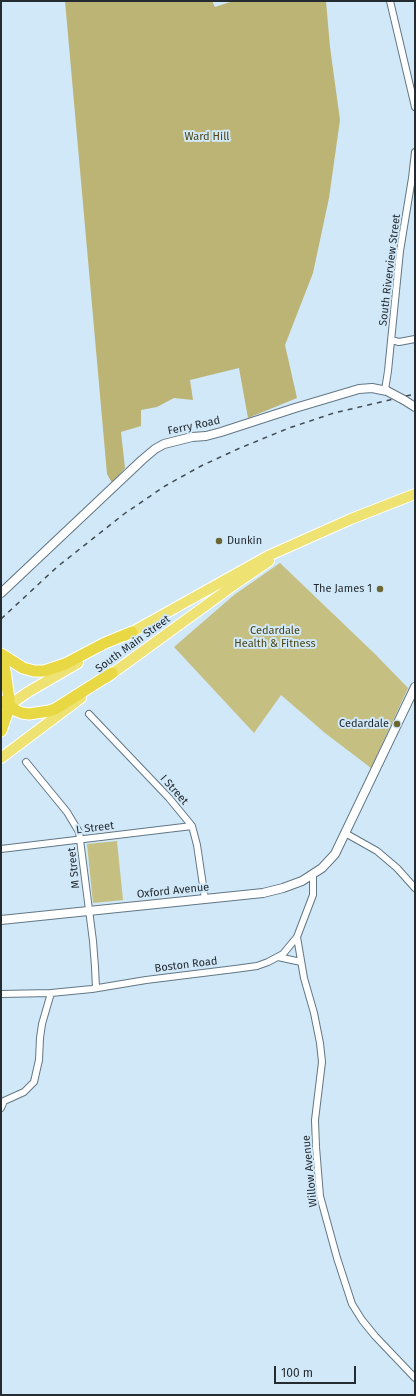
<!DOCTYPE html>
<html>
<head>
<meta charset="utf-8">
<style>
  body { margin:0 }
  #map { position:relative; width:416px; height:1396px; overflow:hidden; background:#d1e8f8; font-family:"Fira Sans",sans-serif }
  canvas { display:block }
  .frame { position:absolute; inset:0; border:2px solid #242c32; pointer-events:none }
  .scale { position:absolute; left:274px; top:1366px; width:82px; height:18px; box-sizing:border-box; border:2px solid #242c32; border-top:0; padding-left:5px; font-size:12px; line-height:14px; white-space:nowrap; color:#242c32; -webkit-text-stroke:3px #d1e8f8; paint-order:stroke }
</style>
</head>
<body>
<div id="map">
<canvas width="416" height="1396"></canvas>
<div class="frame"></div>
<div class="scale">100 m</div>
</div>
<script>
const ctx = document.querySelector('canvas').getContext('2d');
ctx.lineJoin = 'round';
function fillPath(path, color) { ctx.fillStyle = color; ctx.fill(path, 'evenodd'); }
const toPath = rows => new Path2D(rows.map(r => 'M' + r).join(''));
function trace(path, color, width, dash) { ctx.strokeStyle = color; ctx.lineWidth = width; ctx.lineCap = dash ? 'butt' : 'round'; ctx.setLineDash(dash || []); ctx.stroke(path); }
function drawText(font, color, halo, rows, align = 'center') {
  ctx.font = font + ' "Fira Sans",sans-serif'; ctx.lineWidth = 4; ctx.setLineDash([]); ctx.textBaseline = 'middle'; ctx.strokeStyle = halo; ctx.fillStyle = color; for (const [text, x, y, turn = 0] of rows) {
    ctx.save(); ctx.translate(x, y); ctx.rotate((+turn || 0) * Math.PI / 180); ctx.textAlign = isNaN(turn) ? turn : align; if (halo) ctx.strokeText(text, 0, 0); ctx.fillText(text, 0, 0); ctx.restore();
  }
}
const green = toPath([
  [280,563,375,654,408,688,371,768,325,733,281,695,254,733,174,647,234,595],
  [117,841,123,900,93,903,87,844]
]);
const forest = toPath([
  [65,1,212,1,215,7,233,1,326,1,330,47,340,120,329,198,313,273,285,345,297,398,248,418,239,368,190,380,193,400,174,398,157,407,141,410,141,426,121,432,125,468,112,483,107,474]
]);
const minor = toPath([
  [390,1,415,107],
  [391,340,399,342,415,339],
  [385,390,388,371,400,251,412,178,415,152],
  [89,714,169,798,192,826,197,845,205,899],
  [26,762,67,812,79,832,93,941,95,967,96,988],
  [345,833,377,851,397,868,415,888],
  [1,849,192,826],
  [297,937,304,978,314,1013,320,1043,322,1062,315,1120,316,1147,320,1196,337,1258,352,1304,362,1320,375,1336,415,1378],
  [278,957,301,962],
  [1,994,51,993,92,989,146,980,235,969,257,966,268,962,283,954,297,937,313,895,313,875],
  [1,1108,4,1101,24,1092,34,1082,39,1060,40,1038,42,1024,51,993]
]);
const tertiary = toPath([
  [404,400,415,407],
  [1,593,142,460,155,449,164,444,192,437,206,436,221,432,295,408,359,389,372,388,387,391],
  [1,920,263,893,283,888,302,881,322,868,335,854,415,687]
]);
const primary = toPath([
  [125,636,268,556,351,519,415,494],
  [106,678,238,582,269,561],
  [1,711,28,692,78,663],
  [1,758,81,698]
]);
const trunk = toPath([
  [1,654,23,668,34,671,44,671,65,664,105,643,132,632],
  [1,655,5,671,9,699,8,711,1,731],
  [1,701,17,711,22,713,29,714,49,711,55,709,112,673]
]);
const rail = toPath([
  [1,619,57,567,124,514,165,486,201,466,240,448,289,428,334,413,415,394]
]);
const tertiaryBridge = toPath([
  [387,391,404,400]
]);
const markers = [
  [219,541,4,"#6c6633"],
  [380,589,4,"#6c6633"],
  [397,724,4,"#6c6633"]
];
const parkNames = [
  ["Ward Hill",207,137],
  ["Cedardale",275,631],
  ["Health & Fitness",275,644]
];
const streetNames = [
  ["South Riverview Street",390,270,-83],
  ["Ferry Road",194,426,-12],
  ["South Main Street",133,644,-36],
  ["I Street",174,790,48],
  ["L Street",95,828,-7],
  ["M Street",74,868,-96],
  ["Oxford Avenue",173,891,-6],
  ["Boston Road",186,965,-7],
  ["Willow Avenue",310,1171,-96]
];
const poiNames = [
  ["Dunkin",227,541,"left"],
  ["The James 1",372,589],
  ["Cedardale",389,724]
];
fillPath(green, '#c6bf82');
fillPath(forest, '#bcb475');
trace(minor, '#627785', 8);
trace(tertiary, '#627785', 10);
trace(primary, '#fff', 12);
trace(trunk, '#fff', 13);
trace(minor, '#fff', 6);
trace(tertiary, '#fff', 8);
trace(primary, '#eee272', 10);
trace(trunk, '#e8d843', 11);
trace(rail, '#414c53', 1.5, [5, 5]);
trace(tertiaryBridge, '#627785', 10, []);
trace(tertiaryBridge, '#fff', 8);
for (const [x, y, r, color] of markers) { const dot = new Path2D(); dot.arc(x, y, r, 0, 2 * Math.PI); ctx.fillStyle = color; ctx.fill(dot); trace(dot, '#d1e8f8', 1.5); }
drawText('11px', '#4c4615', '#d1e8f8', parkNames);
drawText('11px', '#242c32', '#d1e8f8', streetNames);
drawText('11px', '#242c32', '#d1e8f8', poiNames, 'right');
</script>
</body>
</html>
